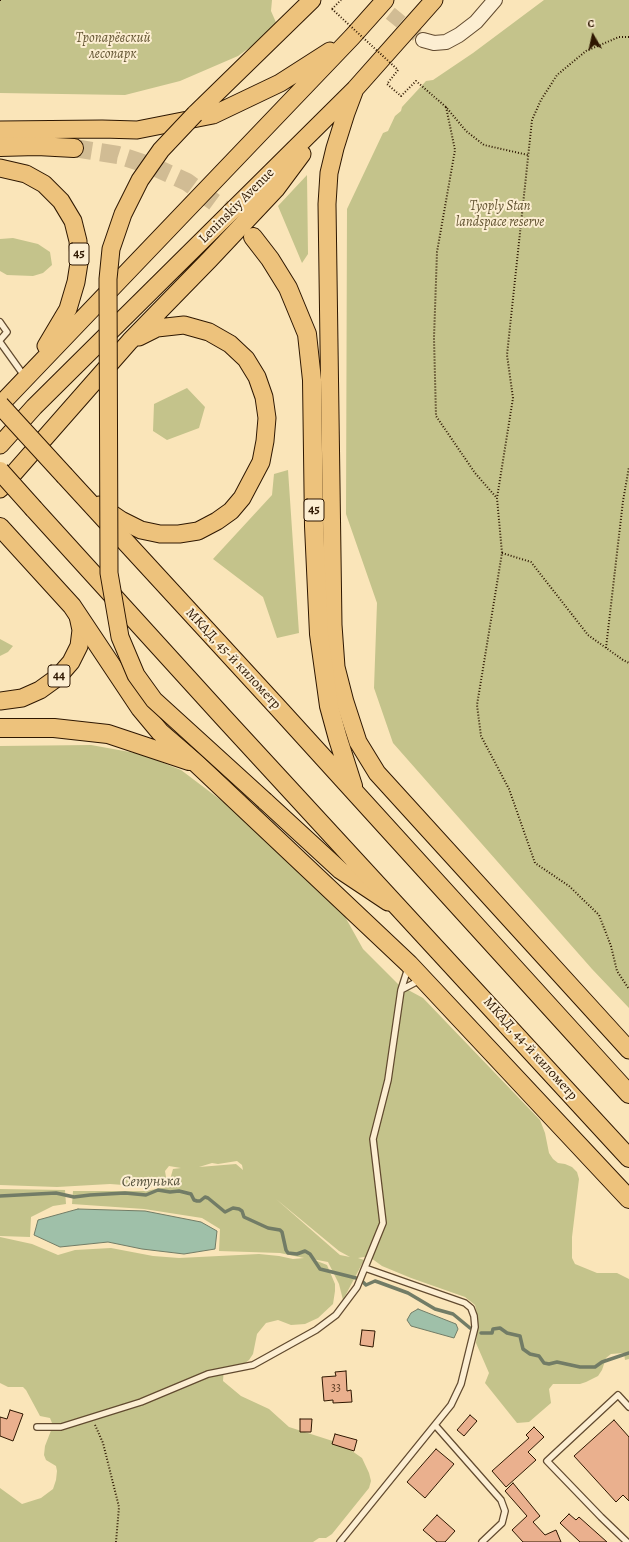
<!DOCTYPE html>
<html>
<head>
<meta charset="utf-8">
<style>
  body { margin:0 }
  #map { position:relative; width:629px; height:1542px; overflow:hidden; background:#fae5b9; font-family:Alegreya,serif }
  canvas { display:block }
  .north { position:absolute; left:573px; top:16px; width:40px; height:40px; -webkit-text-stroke:3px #fceed2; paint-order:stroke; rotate:351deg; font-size:11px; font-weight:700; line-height:16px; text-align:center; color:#2e1701 }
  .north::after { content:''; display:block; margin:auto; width:14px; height:18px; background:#2e1701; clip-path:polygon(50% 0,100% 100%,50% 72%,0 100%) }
</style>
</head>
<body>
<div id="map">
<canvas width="629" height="1542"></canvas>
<div class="north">С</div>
</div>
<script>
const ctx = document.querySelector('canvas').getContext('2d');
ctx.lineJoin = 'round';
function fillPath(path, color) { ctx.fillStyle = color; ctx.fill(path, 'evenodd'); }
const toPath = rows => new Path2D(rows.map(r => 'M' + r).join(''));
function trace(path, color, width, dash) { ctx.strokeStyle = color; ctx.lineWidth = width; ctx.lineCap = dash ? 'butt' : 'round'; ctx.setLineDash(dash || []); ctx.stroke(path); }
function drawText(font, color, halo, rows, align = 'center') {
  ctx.font = font + ' Alegreya,serif'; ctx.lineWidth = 4; ctx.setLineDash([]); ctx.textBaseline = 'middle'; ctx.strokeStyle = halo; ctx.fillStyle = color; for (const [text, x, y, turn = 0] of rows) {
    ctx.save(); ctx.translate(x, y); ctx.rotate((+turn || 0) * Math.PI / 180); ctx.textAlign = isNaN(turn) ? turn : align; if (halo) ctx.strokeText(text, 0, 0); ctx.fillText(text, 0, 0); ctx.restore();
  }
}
const green = toPath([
  [0,0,272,0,271,11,278,27,238,56,180,81,125,95,0,93],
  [544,0,629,0,629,1008,592,969,393,743,374,688,377,603,346,514,347,209,383,133,388,131,395,116,401,111,402,107,426,81,433,80,473,53],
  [307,175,308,254,302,263,278,206],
  [13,238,38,244,50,252,52,265,43,273,33,276,7,275,0,271,0,239],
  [187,388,205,407,199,428,167,440,153,431,154,404],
  [288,470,299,633,277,638,263,597,213,559,272,495,274,474],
  [0,639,13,646,8,652,0,656],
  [91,745,141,754,181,770,226,804,343,913,363,949,399,985,423,998,540,1120,545,1133,549,1153,553,1159,558,1163,565,1164,572,1167,577,1172,579,1179,572,1237,572,1258,575,1264,597,1273,617,1273,629,1279,629,1359,625,1360,624,1353,611,1354,606,1358,602,1370,598,1376,586,1382,580,1384,553,1384,549,1389,551,1403,529,1422,517,1423,485,1383,489,1373,476,1343,478,1318,475,1305,465,1297,411,1278,382,1266,371,1258,364,1257,358,1258,364,1260,343,1300,339,1284,328,1262,312,1259,327,1265,335,1284,335,1291,333,1304,318,1318,305,1324,291,1325,278,1320,266,1323,257,1334,253,1354,249,1360,244,1364,224,1368,223,1381,241,1396,269,1409,289,1427,342,1444,362,1458,369,1473,371,1481,369,1488,332,1534,326,1538,319,1538,313,1542,0,1542,0,1488,22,1504,41,1498,53,1489,56,1480,57,1471,56,1466,46,1460,44,1455,45,1446,52,1428,52,1423,50,1418,40,1416,26,1390,23,1387,8,1387,0,1383,0,1237,32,1244,58,1255,75,1250,111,1248,153,1256,179,1258,259,1254,279,1256,293,1259,304,1258,280,1253,219,1251,220,1229,202,1218,144,1209,72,1204,73,1191,145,1191,168,1187,173,1169,181,1168,169,1166,165,1171,166,1177,164,1183,150,1187,110,1184,57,1187,0,1185,0,746],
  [237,1161,242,1165,243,1170,236,1164,199,1167,212,1163,218,1164],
  [276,1199,339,1251,350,1257,340,1255],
  [0,1189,65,1190,66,1204,53,1206,31,1217,30,1237,0,1236]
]);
const water = toPath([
  [78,1209,145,1211,201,1222,217,1231,215,1249,184,1254,142,1249,108,1242,60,1247,34,1235,38,1220,78,1209],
  [418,1309,456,1324,458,1329,454,1338,411,1326,407,1320,411,1313,418,1309]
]);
const stream = toPath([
  [0,1196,56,1193,74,1197,90,1195,125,1193,146,1195,158,1190,170,1192,179,1191,191,1194,194,1200,197,1201,200,1201,205,1197,208,1198,225,1212,233,1208,239,1209,242,1211,244,1217,268,1228,280,1230,282,1232,286,1250,288,1253,297,1254,305,1251,310,1254,320,1269,356,1278],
  [362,1281,366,1285,375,1281,378,1282,408,1293,435,1309,453,1314,470,1328],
  [481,1333,492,1333,493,1329,500,1328,507,1333,520,1336,523,1349,530,1354,539,1356,544,1363,549,1364,557,1362,580,1367,595,1367,602,1362,629,1353]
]);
const building = toPath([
  [362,1330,375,1331,373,1347,360,1345,362,1330],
  [346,1371,347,1391,351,1390,352,1402,333,1403,333,1400,324,1401,322,1377,336,1376,335,1372,346,1371],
  [10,1410,23,1414,13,1441,0,1436,0,1417,7,1419,10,1410],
  [470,1415,477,1421,464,1436,457,1430,470,1415],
  [300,1419,312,1419,311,1432,300,1432,300,1419],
  [614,1420,629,1437,629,1501,623,1495,616,1502,574,1456,614,1420],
  [534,1427,544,1437,528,1452,536,1460,506,1487,492,1471,529,1438,526,1435,534,1427],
  [335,1434,357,1440,354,1451,332,1444,335,1434],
  [436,1449,454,1464,425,1498,407,1482,436,1449],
  [513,1483,540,1516,533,1522,545,1535,556,1530,561,1542,523,1542,512,1530,527,1516,505,1491,513,1483],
  [569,1514,576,1520,579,1517,607,1542,580,1542,560,1523,569,1514],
  [437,1515,455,1531,445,1542,437,1542,423,1530,437,1515]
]);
const tertiaryTunnel = toPath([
  [374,0,423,40]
]);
const trunkTunnel = toPath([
  [74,148,118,155,152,166,187,182,225,210,240,224]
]);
const path = toPath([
  [0,0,1,0],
  [332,9,341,0],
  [629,37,619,37,586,51,557,75,541,100,532,120,507,355,513,398,497,498,502,553,477,705,481,736,509,789,535,863,569,886,599,915,611,946,617,971,629,989],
  [398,70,387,84,401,96,416,81,446,107,466,131,484,145,528,155],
  [446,107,455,150,437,252,434,338,436,416,475,473,496,497],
  [502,553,531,562,588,635,623,660,629,663],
  [606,648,623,501,629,467],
  [95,1425,103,1443,119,1507,116,1542]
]);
const service = toPath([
  [0,322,7,332,0,340],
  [0,342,25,377],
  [408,968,401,990,420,980],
  [435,1425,501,1500,505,1511,502,1523,482,1542],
  [37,1427,61,1427,141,1402,208,1374,253,1365,316,1330,336,1315,357,1287,383,1223,373,1139,388,1080,401,990],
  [340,1542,451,1405,461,1384,475,1327,474,1316,471,1308,465,1303,365,1268],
  [627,1542,601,1517,547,1461,618,1395,629,1407]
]);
const tertiary = toPath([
  [423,40,434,43,446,42,459,35,476,22,495,0]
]);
const primary = toPath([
  [355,89,346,113,335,148,329,173,327,204,333,625,336,667,345,702,358,742,377,773,629,1050],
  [195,114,312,0],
  [0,130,102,129,137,130,213,115,280,83,330,51],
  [0,168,26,174,44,184,61,201,73,221,78,241,79,263,76,282,68,309,46,346],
  [0,405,352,37,385,0],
  [0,445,34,407,355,89,434,0],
  [0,489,130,341,210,259,276,189,302,154],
  [99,505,121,520,141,530,160,534,179,534,198,531,217,521,231,511,242,498,261,462,265,441,267,418,264,397,257,377,246,359,230,344,209,332,184,325,157,328,139,337],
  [0,701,22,698,40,690,58,677,71,662,79,646,81,630,78,616],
  [265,801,340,870,388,902]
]);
const trunk = toPath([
  [0,147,37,146,74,148],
  [253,237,270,259,288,288,307,334,312,380,314,526,319,634,329,706,338,739,353,786],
  [65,476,281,711,629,1094],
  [34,509,223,717,629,1158],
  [0,527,72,606,140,708,160,732,196,763,409,964,629,1199],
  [0,728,54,728,108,734,189,761]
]);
const pathBridge = toPath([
  [332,9,398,70]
]);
const primaryBridge = toPath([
  [195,114,161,150,140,180,123,214,111,249,108,279,109,573,120,637,136,675,154,700,265,801]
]);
const trunkBridge = toPath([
  [0,405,65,476],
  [0,471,34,509]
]);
const numberNames = [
  ["33",336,1388]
];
const shields = [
  [79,254,20],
  [314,510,20],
  [59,676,22]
];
const shieldNames = [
  ["45",79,254],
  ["45",314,510],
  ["44",59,676]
];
const parkNames = [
  ["Тропарёвский",113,39],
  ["лесопарк",113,55],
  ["Tyoply Stan",500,207],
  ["landspace reserve",500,223]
];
const streetNames = [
  ["Leninskiy Avenue",237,206,-45],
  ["МКАД, 45-й километр",233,659,47],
  ["МКАД, 44-й километр",530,1049,48]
];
const waterNames = [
  ["Сетунька",151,1182,-1]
];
fillPath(green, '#c4c38b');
fillPath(water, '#9fc0a9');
trace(water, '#727c66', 1);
trace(stream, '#727c66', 3.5);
fillPath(building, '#eab08e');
trace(building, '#2e1701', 1);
trace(tertiaryTunnel, '#d1bc94', 14, [14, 7]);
trace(trunkTunnel, '#d1bc94', 18, [18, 9]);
trace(service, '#614a2f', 8);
trace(tertiary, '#614a2f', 16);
trace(primary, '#2e1701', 19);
trace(trunk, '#2e1701', 20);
trace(path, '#2e1701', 2, [1, 2]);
trace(service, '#fceed2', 5.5);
trace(tertiary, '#fceed2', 14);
trace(primary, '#edc27c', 17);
trace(trunk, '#edc27c', 18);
trace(primaryBridge, '#2e1701', 19, []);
trace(trunkBridge, '#2e1701', 20, []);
trace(pathBridge, '#2e1701', 2, [1, 2]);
trace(primaryBridge, '#edc27c', 17);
trace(trunkBridge, '#edc27c', 18);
drawText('12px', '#5d3d24', null, numberNames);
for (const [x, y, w] of shields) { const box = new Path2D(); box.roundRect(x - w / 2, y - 11, w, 22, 3); ctx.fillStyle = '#fceed2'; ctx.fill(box); trace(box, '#2e1701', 1); }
drawText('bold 13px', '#2e1701', null, shieldNames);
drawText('italic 14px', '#625331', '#fceed2', parkNames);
drawText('14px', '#2e1701', '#fceed2', streetNames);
drawText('italic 15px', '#56523c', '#fceed2', waterNames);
</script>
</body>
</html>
